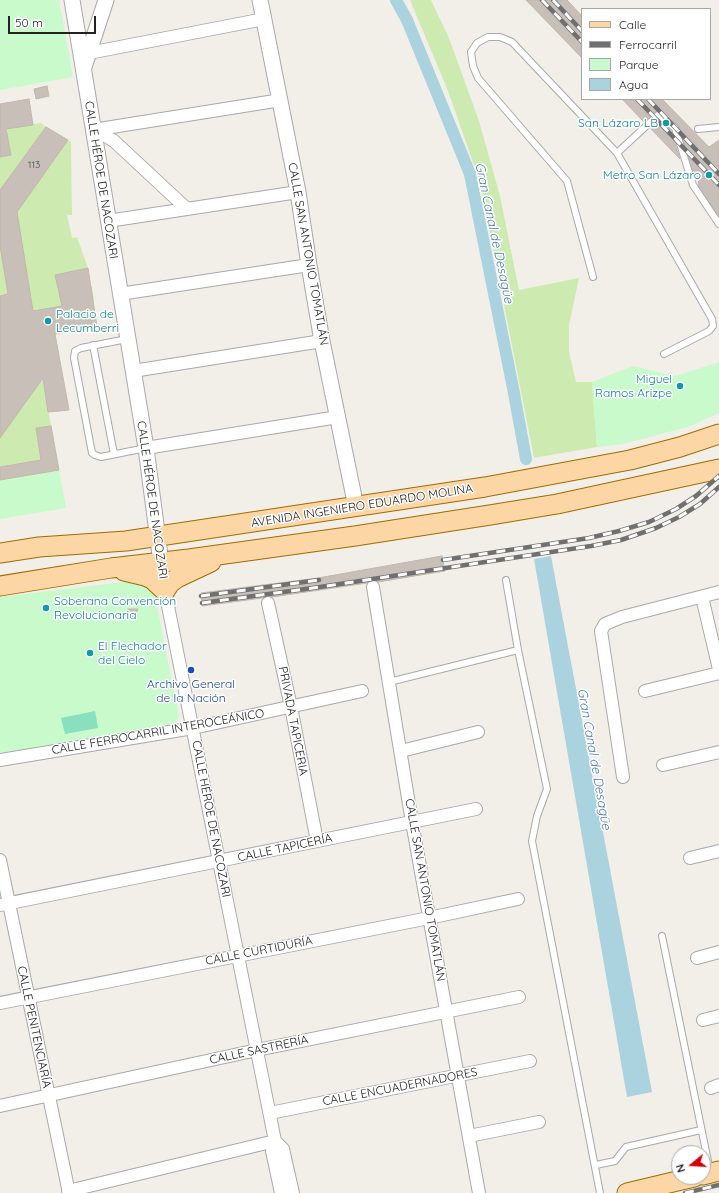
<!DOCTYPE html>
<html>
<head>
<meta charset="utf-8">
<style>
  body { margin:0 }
  #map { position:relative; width:719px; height:1193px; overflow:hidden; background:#f2efe9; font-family:Quicksand,sans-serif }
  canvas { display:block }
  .legend { position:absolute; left:581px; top:8px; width:130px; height:92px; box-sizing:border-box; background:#fff; border:1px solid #a7a7a7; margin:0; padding:5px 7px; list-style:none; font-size:12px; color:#222 }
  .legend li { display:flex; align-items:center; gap:8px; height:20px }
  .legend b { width:20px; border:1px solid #a7a7a7 }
  .north { position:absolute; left:671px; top:1145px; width:40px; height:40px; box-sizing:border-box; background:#fff; border:1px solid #a7a7a7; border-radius:50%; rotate:252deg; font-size:11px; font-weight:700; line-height:16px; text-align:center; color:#222 }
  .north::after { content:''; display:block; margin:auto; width:14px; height:18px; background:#d40000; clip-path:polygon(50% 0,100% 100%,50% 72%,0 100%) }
  .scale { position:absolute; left:8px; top:16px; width:88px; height:18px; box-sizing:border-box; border:2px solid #222; border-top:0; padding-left:5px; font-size:12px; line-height:14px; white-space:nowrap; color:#222; -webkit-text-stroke:3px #fff; paint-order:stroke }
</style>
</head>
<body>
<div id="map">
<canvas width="719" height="1193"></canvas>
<ul class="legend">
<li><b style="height:5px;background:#fcd6a4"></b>Calle</li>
<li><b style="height:5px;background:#707070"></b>Ferrocarril</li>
<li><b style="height:11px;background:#c8facc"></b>Parque</li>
<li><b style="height:11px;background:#aad3df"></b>Agua</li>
</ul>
<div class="north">N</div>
<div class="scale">50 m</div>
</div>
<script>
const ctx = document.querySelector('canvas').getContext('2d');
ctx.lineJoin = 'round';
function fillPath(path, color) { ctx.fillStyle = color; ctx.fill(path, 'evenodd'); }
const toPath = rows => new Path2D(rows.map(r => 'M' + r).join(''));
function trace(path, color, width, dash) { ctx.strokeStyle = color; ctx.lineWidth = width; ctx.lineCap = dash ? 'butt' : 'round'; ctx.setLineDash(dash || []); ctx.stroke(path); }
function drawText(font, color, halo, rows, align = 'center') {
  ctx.font = font + ' Quicksand,sans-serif'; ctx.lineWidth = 3; ctx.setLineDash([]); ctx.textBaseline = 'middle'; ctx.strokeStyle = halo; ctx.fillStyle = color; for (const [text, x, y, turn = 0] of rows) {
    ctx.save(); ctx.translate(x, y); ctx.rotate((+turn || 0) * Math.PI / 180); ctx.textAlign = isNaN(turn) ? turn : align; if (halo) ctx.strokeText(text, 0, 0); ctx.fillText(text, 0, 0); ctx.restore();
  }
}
const grass = toPath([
  [410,0,431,0,449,38,479,121,500,196,519,290,579,278,569,325,569,352,576,382,592,382,597,447,534,458,480,182,448,91],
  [41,123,46,127,0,190,0,157,11,155,6,129],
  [68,140,71,142,72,215,67,215,72,238,77,237,88,268,55,275,59,293,92,286,94,302,0,316,0,235],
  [43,378,51,426,36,428,41,460,0,467,0,430,19,411]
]);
const park = toPath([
  [0,0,59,0,73,77,0,90],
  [719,362,719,413,688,427,623,444,597,447,592,382,633,366,676,376],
  [59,470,66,508,0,519,0,480],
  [132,581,154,590,179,716,175,724,170,726,0,753,0,597]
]);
const pitch = toPath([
  [95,711,98,728,65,734,61,718]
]);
const water = toPath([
  [551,556,652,1092,627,1097,534,559]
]);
const canal = toPath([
  [396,0,407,20,470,174,513,388,526,459]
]);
const building = toPath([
  [526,0,567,0,582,16,582,58,526,0],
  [47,86,49,96,36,99,34,89,47,86],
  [29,99,33,125,6,129,11,155,0,157,0,104,29,99],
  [622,99,662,99,709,147,719,140,719,216,699,187,698,178,694,174,678,125,658,111,655,112,644,122,622,99],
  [658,121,671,131,680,159,650,128,658,121],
  [46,127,68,140,17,212,33,311,62,306,55,275,88,268,97,327,55,334,69,410,48,412,43,378,0,438,0,296,8,294,0,246,0,190,46,127],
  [51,426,59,470,0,480,0,467,41,460,36,428,51,426],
  [442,556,445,571,378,582,372,580,367,583,272,597,267,596,262,598,202,606,201,593,318,578,442,556],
  [128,609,138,609,133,618,128,618,126,614,128,609]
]);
const service = toPath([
  [698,129,719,127],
  [617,153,658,115,675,128,693,185,719,224],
  [593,277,567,181,478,78,473,66,471,52,477,43,488,37,500,37,512,42,617,153,712,319,713,326,709,331,664,354],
  [127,339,81,348,75,351,74,358,92,453,95,455,101,457,146,448],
  [93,345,114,454],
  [506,580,518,650],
  [389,682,518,650,547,789,537,816,532,841,600,1193],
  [662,936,710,1171],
  [596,1165,615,1161,626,1147,701,1130]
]);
const minor = toPath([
  [89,53,264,19],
  [93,130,281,100],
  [93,130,104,135,114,141,187,209],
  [108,221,298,192],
  [120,294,309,265],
  [133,371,322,341],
  [146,448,338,417],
  [161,563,165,591,275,1141,272,1151,281,1193],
  [373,587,412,822,479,1193],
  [702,597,719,669],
  [268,603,291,707,317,841],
  [645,691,719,673],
  [401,751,478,732],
  [0,760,193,728,362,691],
  [663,765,719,752],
  [623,777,601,631,605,624,622,617,719,592],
  [690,858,719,851],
  [0,860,69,1193],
  [0,905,476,809],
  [697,958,719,952],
  [0,1003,429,918,518,899],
  [703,1020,719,1016],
  [711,1088,719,1085],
  [0,1106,257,1050,519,997],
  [270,1113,530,1061],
  [469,1136,539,1122],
  [275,1141,283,1149,293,1193],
  [68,1191,275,1141]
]);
const tertiary = toPath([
  [72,0,146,448,161,563],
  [260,0,298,192,309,265,322,341,356,507],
  [84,67,106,0]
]);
const primary = toPath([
  [0,553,39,547,126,541,485,487,630,460,680,447,719,434],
  [124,571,145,576,152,579,165,591,170,583,177,578,211,562],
  [0,586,111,568,189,559,355,536,490,515,557,504,719,469],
  [703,1175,719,1171],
  [627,1193,694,1177]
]);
const rail = toPath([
  [542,0,582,42],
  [553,0,582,31],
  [637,99,719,185],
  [648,99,719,174],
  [443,560,589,538,619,531,649,522,676,509,696,496,719,476],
  [201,596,319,580],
  [202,603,320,587,591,546,621,540,656,528,679,517,700,504,719,487],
  [685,1193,719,1185]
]);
const markers = [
  [666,123,4,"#0f9aa8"],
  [709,175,4,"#0f9aa8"],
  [48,321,4,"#0f9aa8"],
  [680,386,4,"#0f9aa8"],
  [46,608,4,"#0f9aa8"],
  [90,653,4,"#0f9aa8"],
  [191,670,4,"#1a4fb4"]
];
const numberNames = [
  ["113",34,165]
];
const cultureNames = [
  ["San Lázaro LB",658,123],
  ["Metro San Lázaro",701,175],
  ["Palacio de",56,314,"left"],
  ["Lecumberri",56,328,"left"],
  ["Miguel",672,379],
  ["Ramos Arizpe",672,393],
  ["Soberana Convención",54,601,"left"],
  ["Revolucionaria",54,615,"left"],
  ["El Flechador",98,646,"left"],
  ["del Cielo",98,660,"left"]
];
const streetNames = [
  ["CALLE HÉROE DE NACOZARI",101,180,81],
  ["CALLE SAN ANTONIO TOMATLÁN",308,254,80],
  ["CALLE HÉROE DE NACOZARI",152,500,82],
  ["AVENIDA INGENIERO EDUARDO MOLINA",362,506,-9],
  ["PRIVADA TAPICERIA",293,721,79],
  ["CALLE FERROCARRIL INTEROCEÁNICO",158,732,-10],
  ["CALLE HÉROE DE NACOZARI",211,819,79],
  ["CALLE TAPICERÍA",285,848,-12],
  ["CALLE SAN ANTONIO TOMATLÁN",425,890,80],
  ["CALLE CURTIDURÍA",259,951,-11],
  ["CALLE PENITENCIARÍA",34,1027,78],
  ["CALLE SASTRERÍA",259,1050,-12],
  ["CALLE ENCUADERNADORES",400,1087,-11]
];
const transitNames = [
  ["Archivo General",191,684],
  ["de la Nación",191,698]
];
const waterNames = [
  ["Gran Canal de Desagüe",494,233,78],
  ["Gran Canal de Desagüe",594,759,80]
];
fillPath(grass, '#cdebb0');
fillPath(park, '#c8facc');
fillPath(pitch, '#88e0be');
fillPath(water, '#aad3df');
trace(canal, '#aad3df', 12);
fillPath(building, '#c7bfb8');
trace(building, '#c4b6ab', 1);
trace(service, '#a9a9a9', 8);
trace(minor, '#a9a9a9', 14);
trace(tertiary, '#a9a9a9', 17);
trace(primary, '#a06b00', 21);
trace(service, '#fff', 6);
trace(minor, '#fff', 12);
trace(tertiary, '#fff', 15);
trace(primary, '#fcd6a4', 19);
trace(rail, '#707070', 4.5);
trace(rail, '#fff', 3, [9]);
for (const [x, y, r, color] of markers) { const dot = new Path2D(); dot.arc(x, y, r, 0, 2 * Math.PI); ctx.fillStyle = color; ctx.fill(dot); trace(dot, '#fff', 1.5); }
drawText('10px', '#4b4948', null, numberNames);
drawText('12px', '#0d838f', '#fff', cultureNames, 'right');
drawText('12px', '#222', '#fff', streetNames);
drawText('12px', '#164399', '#fff', transitNames);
drawText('italic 13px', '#4a7aab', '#fff', waterNames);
</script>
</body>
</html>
